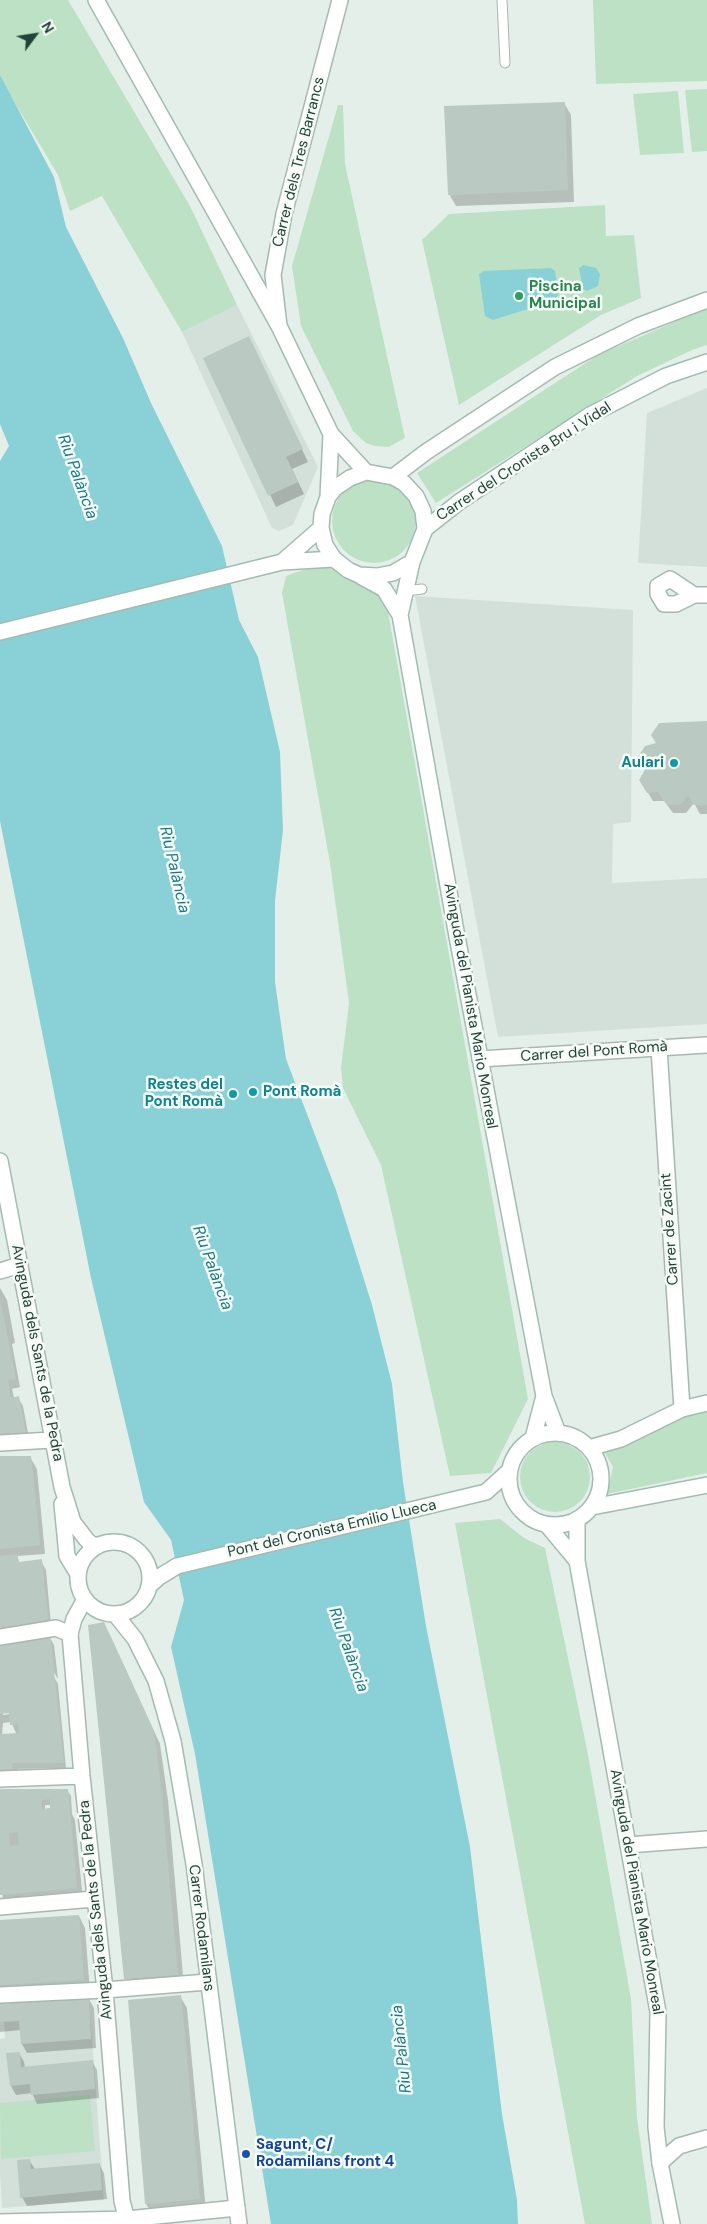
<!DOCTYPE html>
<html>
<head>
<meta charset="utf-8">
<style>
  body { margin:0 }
  #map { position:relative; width:707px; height:2224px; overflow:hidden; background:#e5efea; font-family:"DM Sans",sans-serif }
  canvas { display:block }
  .north { position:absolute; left:10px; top:10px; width:50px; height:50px; -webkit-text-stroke:4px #f6fbf8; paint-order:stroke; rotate:59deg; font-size:14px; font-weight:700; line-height:20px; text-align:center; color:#224338 }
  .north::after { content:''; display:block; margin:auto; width:18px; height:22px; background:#224338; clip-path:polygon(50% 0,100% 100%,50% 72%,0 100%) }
</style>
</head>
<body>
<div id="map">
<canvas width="707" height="2224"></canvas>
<div class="north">N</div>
</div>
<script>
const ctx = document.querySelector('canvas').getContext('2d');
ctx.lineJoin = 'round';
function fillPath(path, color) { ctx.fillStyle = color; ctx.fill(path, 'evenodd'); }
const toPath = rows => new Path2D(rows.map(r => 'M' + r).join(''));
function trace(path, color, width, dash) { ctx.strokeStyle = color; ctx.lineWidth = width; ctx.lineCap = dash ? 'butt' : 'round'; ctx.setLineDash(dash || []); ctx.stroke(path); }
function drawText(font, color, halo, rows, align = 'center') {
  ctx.font = font + ' "DM Sans",sans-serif'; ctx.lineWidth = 5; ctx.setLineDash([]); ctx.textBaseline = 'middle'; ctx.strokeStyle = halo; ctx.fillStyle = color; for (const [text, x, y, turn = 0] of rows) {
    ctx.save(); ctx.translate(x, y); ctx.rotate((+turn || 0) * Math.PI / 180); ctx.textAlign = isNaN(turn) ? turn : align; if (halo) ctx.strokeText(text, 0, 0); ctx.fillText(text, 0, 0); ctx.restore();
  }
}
const built = toPath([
  [237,305,318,467,293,525,279,531,272,528,182,332],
  [707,388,707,567,638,563,647,413],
  [415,596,633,610,631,822,613,824,612,883,707,878,707,1024,498,1037],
  [89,1997,104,2200,2,2208,0,2173,0,2039,5,2038,4,2022,0,2022,0,2004]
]);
const green = toPath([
  [0,0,68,0,190,206,237,305,182,332,102,196,70,211,58,175,0,78],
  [593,0,707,0,707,81,596,84],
  [707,89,707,151,692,152,685,90],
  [678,91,684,153,640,155,633,94],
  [338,105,343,105,345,164,405,438,389,447,375,446,366,443,353,431,301,326,292,266],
  [605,205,606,236,634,235,641,298,601,315,459,405,422,240,449,214],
  [707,308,707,345,692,350,637,376,436,503,417,473,598,355],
  '332 521a42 42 0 1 1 84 0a42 42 0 1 1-84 0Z',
  [334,559,384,589,528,1399,491,1473,450,1476,381,1165,343,1088,341,1068,349,1003,330,863,282,593,286,576],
  [707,1411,707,1473,607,1494,613,1467,605,1453,686,1416],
  '520 1477a35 35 0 1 1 70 0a35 35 0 1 1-70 0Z',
  [500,1519,524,1538,545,1548,587,1749,631,1999,637,2118,652,2224,585,2224,455,1523],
  [90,2095,95,2151,1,2159,0,2103]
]);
const water = toPath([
  [0,75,54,177,66,227,123,338,151,403,222,546,239,620,258,657,280,752,283,830,275,901,275,982,286,1059,336,1190,372,1305,392,1384,403,1482,426,1626,470,1847,502,2114,517,2200,518,2224,271,2224,195,1754,171,1647,184,1600,171,1540,144,1502,91,1278,0,821,0,461,9,446,0,424],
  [583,265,596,268,600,274,598,286,587,291,583,289,579,268],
  [551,268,555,271,559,292,556,300,493,320,485,316,479,274,484,271]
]);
const shadow = toPath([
  [564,103,571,115,574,202,456,206,449,194],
  [249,338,308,462,292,469,304,494,276,507,205,359],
  [707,722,707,814,700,814,694,803,686,813,673,813,664,801,653,801,640,780,658,744],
  [0,1288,7,1300,15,1343,12,1344,20,1387,12,1389,14,1398,18,1397,23,1406,30,1444,0,1444],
  [0,1457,30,1457,37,1469,45,1554,17,1556,19,1563,41,1561,46,1570,51,1625,0,1638],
  [89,1626,110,1635,160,1744,168,1800,184,1987,132,1991,126,1979],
  [49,1636,54,1645,58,1679,52,1669,50,1670,58,1684,66,1768,17,1769,18,1782,0,1782,0,1645],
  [3,1712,16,1713,3,1715],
  [11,1722,17,1735,2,1736,3,1723],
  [0,1790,67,1790,71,1796,72,1814,75,1820,83,1900,0,1904,0,1897,0,1901,3,1901,0,1870],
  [45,1805,51,1805,53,1809,45,1810],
  [79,1916,85,1928,90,1992,0,1996,0,1922],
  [180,1996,187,2008,206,2211,153,2215,146,2204],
  [89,1999,94,2008,96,2048,27,2053,22,2044,21,2030,0,2032,0,2005],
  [19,2053,24,2062,25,2068,92,2061,97,2070,99,2098,37,2104,32,2093,16,2095,11,2086,8,2054],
  [29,2160,35,2169,99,2164,104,2173,107,2199,27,2206,22,2197]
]);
const building = toPath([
  [565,102,568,190,448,195,444,106],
  [249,336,303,449,286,457,298,482,268,496,203,358],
  [707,721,707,805,694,805,688,796,681,804,667,805,658,792,647,793,639,780,645,770,638,757,645,746,656,743,651,735,659,723],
  [0,1299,16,1379,8,1380,11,1398,19,1396,26,1435,0,1435],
  [0,1456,31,1456,40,1545,0,1549],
  [17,1554,19,1562,42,1559,48,1620,0,1628,0,1556],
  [104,1622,154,1731,161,1787,178,1975,124,1979,88,1625],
  [50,1634,64,1763,12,1763,13,1773,0,1773,0,1734,19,1733,18,1724,10,1725,9,1713,0,1714,0,1643],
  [0,1789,68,1789,77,1888,0,1895],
  [50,1799,50,1808,42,1809,42,1800],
  [18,1832,19,1845,10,1846,9,1833],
  [79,1915,84,1980,0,1985,0,1920],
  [181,1995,200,2199,145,2204,128,2000],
  [89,1997,91,2039,21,2044,19,2021,0,2022,0,2004],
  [20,2052,21,2067,93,2060,95,2089,31,2095,30,2084,10,2086,6,2053],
  [30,2159,31,2169,100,2163,102,2190,20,2198,17,2160]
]);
const lane = toPath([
  [502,0,505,63],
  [405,591,422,589]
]);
const street = toPath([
  [279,326,273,275,284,214,340,0],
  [694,595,670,579,658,586,658,594,664,604,676,604,694,595,707,595],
  [659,1048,682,1409],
  [480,1059,707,1045],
  [0,1271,20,1265],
  [0,1443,52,1440],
  [0,1637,56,1628,70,1634,82,1776,105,1990,122,2201,128,2224],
  [0,1779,82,1776],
  [628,1845,707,1839],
  [0,1907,94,1899],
  [0,1995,105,1990,208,1982],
  [660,2163,679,2146,707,2138],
  [0,2222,127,2219,237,2208]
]);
const secondary = toPath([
  [96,0,279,326,331,434,366,472],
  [366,472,393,477,404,483,416,496,423,511,425,529,412,562,393,573,377,576,359,575,348,570,334,559,325,545,321,528,322,514,328,497,335,488,350,478,366,472],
  [393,477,426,452,555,367,638,326,707,300],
  [328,497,331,434],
  [425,529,459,502,590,415,666,376,707,362],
  [282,562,321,528],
  [412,562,400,615,456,931,544,1396,558,1433],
  [362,577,384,589,400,615],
  [0,632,282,562,334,559],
  [0,1161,62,1487,73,1522,86,1539,91,1544,98,1546],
  '509 1479a46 46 0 1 1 92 0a46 46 0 1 1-92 0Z',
  [533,1438,544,1396],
  [589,1448,621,1439,682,1409,707,1403],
  [62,1504,67,1556,78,1574],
  [592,1507,707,1485],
  [577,1521,577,1561,658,2012,656,2127,660,2163,672,2224],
  [547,1525,577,1561],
  '78 1578a36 36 0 1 1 72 0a36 36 0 1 1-72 0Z',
  [149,1586,159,1577,177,1566,486,1492,509,1471],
  [115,1614,135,1639,156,1681,173,1741,194,1864,239,2224],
  [70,1634,74,1619,85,1599]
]);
const markers = [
  [519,296,5,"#2e9e5b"],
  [674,763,5,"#0f9aa8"],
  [253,1092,5,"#0f9aa8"],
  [233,1094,5,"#0f9aa8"],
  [246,2154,5,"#1a4fb4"]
];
const streetNames = [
  ["Carrer dels Tres Barrancs",299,162,-76],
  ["Carrer del Cronista Bru i Vidal",524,462,-33],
  ["Avinguda del Pianista Mario Monreal",470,1006,80],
  ["Carrer del Pont Romà",594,1052,-4],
  ["Carrer de Zacint",670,1229,-94],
  ["Avinguda dels Sants de la Pedra",37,1353,79],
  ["Pont del Cronista Emilio Llueca",332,1529,-13],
  ["Avinguda del Pianista Mario Monreal",636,1892,80],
  ["Avinguda dels Sants de la Pedra",96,1910,-96],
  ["Carrer Rodamilans",201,1928,83]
];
const leisureNames = [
  ["Piscina",529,287],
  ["Municipal",529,304]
];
const cultureNames = [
  ["Aulari",664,763],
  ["Restes del",223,1085],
  ["Pont Romà",223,1102],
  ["Pont Romà",263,1092,"left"]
];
const transitNames = [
  ["Sagunt, C/",256,2145],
  ["Rodamilans front 4",256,2162]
];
const waterNames = [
  ["Riu Palància",77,477,70],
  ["Riu Palància",174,870,77],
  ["Riu Palància",212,1268,70],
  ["Riu Palància",348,1650,70],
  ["Riu Palància",402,2049,-96]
];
fillPath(built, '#d3dfd9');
fillPath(green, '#bde1c4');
fillPath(water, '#8ad1d7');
fillPath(shadow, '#0003');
fillPath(building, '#bacac3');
trace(lane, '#a7b8b1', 11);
trace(street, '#a7b8b1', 18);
trace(secondary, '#a2bcb1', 18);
trace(lane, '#fff', 9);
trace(street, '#fff', 15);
trace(secondary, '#fff', 15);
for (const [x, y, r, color] of markers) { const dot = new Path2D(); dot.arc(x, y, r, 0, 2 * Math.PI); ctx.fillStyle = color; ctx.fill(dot); trace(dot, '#f6fbf8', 2); }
drawText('15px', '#224338', '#f6fbf8', streetNames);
drawText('bold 15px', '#27864d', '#f6fbf8', leisureNames, 'left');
drawText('bold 15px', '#0d838f', '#f6fbf8', cultureNames, 'right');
drawText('bold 15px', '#164399', '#f6fbf8', transitNames, 'left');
drawText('italic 16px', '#177984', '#f6fbf8', waterNames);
</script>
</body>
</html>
